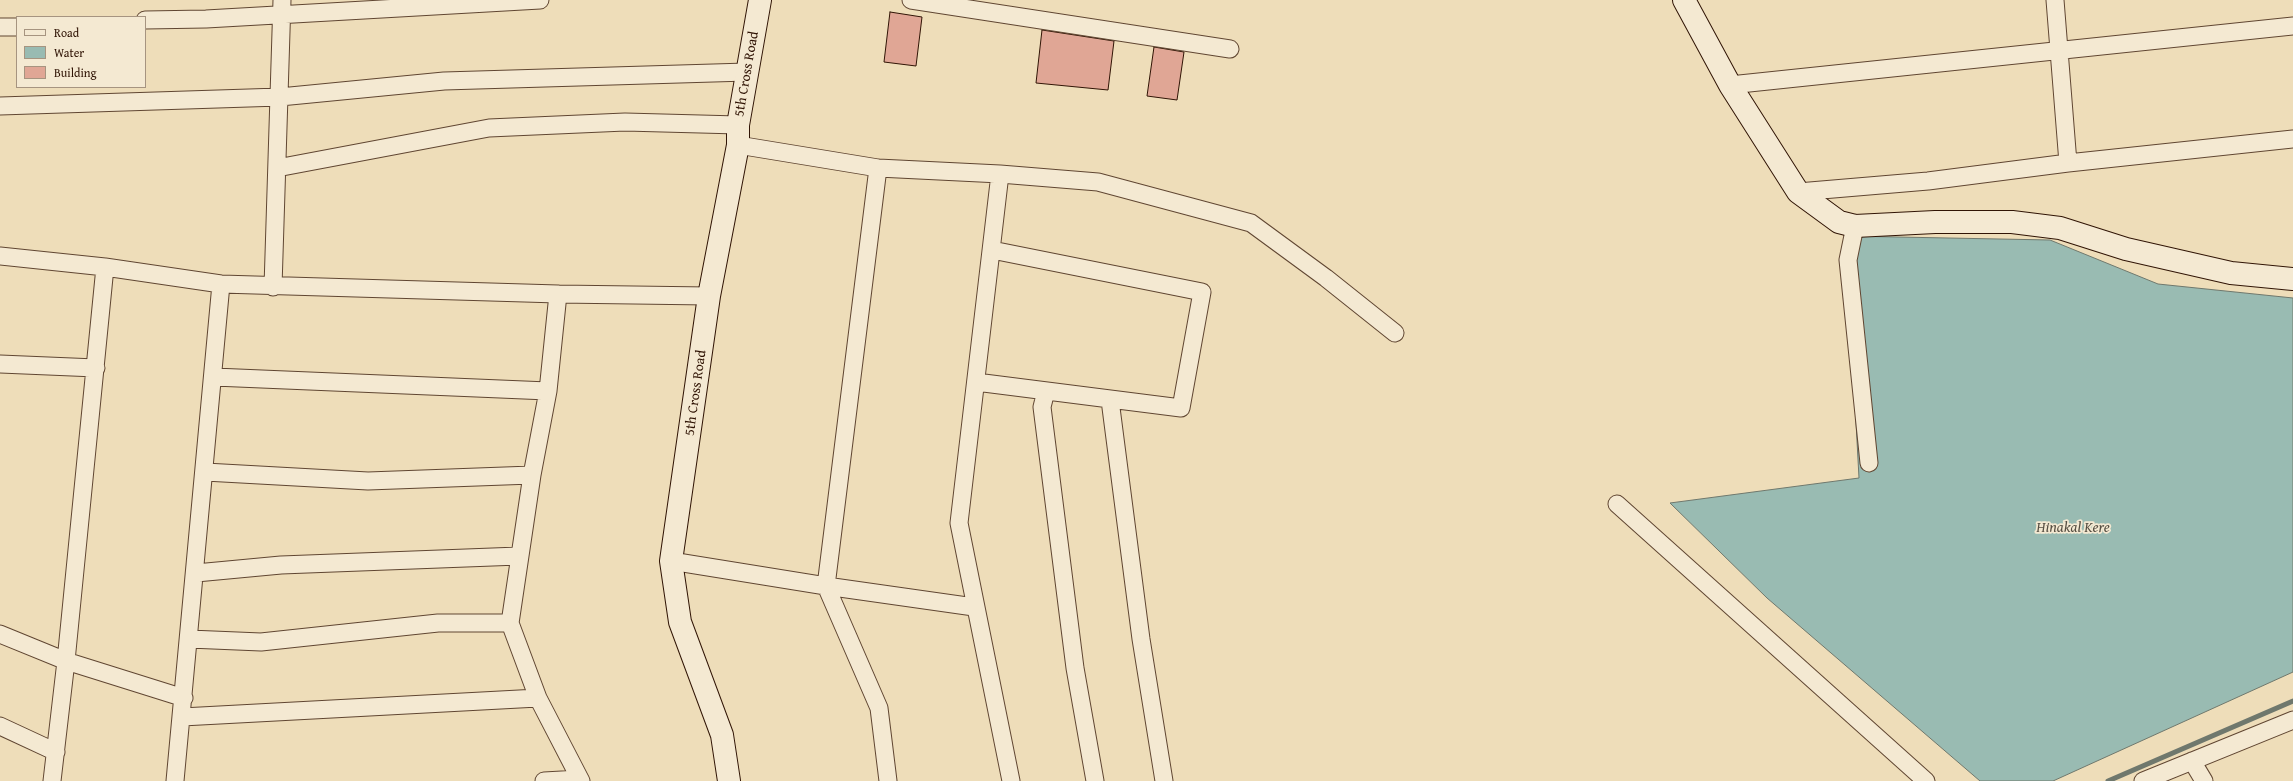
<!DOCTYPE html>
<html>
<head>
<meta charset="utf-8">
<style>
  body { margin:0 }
  #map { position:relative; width:2293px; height:781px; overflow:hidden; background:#eeddb9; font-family:"Gentium Book Plus",serif }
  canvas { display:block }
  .legend { position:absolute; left:16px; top:16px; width:130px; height:72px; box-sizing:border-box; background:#f4e9d2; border:1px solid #a69480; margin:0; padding:5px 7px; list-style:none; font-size:12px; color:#301405 }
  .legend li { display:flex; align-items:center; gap:8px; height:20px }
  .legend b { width:20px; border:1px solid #a69480 }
</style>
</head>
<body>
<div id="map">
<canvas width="2293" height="781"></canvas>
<ul class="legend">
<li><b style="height:5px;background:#f4e9d2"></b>Road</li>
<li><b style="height:11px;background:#99bbb2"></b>Water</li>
<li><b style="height:11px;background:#e0a695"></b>Building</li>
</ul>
</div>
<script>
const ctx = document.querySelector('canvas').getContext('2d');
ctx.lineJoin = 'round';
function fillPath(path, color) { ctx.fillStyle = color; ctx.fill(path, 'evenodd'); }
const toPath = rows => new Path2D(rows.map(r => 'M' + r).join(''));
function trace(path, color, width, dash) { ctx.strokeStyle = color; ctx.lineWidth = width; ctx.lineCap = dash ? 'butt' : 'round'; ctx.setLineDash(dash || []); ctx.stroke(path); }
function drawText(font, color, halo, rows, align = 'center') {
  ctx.font = font + ' "Gentium Book Plus",serif'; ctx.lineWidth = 3.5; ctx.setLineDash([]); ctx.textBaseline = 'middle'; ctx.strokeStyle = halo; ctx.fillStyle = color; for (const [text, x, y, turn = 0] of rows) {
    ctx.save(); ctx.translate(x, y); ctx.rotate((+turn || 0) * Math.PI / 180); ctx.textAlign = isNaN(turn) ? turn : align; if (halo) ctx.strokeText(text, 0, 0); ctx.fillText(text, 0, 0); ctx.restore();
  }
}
const water = toPath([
  [1846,236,2050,240,2158,284,2293,298,2293,672,2053,781,1980,781,1767,598,1670,503,1859,478,1846,236]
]);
const stream = toPath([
  [2108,781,2293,701]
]);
const building = toPath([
  [890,12,922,17,916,66,884,62,890,12],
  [1042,30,1114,41,1108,90,1036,83,1042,30],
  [1154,47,1184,52,1177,100,1147,96,1154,47]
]);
const street = toPath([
  [911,0,1230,49],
  [2055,0,2068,163],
  [145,20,206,19,540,0],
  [0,27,17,27],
  [1730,85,2293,26],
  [0,106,280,97,444,81,747,72],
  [738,145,878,168,1000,174,959,523,1011,781],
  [277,168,489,128,625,122,738,125],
  [878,168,826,586,879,708,888,781],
  [1000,174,1098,182,1251,223,1326,278,1395,333],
  [1798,192,1928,181,2068,163,2293,139],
  [1855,226,1848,260,1869,463],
  [0,256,105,267,221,284,558,294,709,296],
  [273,287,282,0],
  [558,294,548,391,532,475,510,623,538,698,581,781],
  [0,364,96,368],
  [214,377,548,391],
  [976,382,1181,408,1202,292,992,250],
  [1046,391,1042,407,1075,668,1095,781],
  [1110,400,1141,639,1164,781],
  [205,472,368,481,532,475],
  [1617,504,1926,781],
  [671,561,826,586,974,607],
  [196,573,281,565,519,556],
  [0,634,66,661,184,698],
  [189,639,261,642,438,623,510,623],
  [182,717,538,698],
  [0,726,56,752],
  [2192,761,2204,781],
  [52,781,66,661,105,267],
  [175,781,221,284],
  [544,781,580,779],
  [2143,781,2293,720]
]);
const secondary = toPath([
  [1684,0,1730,85,1798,192,1839,222,1855,226,1935,222,2012,222,2060,228,2126,249,2231,273,2293,279],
  [729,781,722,735,680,622,671,561,709,296,738,145,738,125,760,0]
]);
const streetNames = [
  ["5th Cross Road",747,74,-80],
  ["5th Cross Road",696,393,-82]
];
const waterNames = [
  ["Hinakal Kere",2073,528]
];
fillPath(water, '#99bbb2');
trace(water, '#6f786d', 1);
trace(stream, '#6f786d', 5);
fillPath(building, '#e0a695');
trace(building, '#301405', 1);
trace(street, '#604632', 19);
trace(secondary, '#301405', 24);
trace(street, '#f4e9d2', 17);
trace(secondary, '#f4e9d2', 22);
drawText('14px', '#301405', '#f4e9d2', streetNames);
drawText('italic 15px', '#554e42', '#f4e9d2', waterNames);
</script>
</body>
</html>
